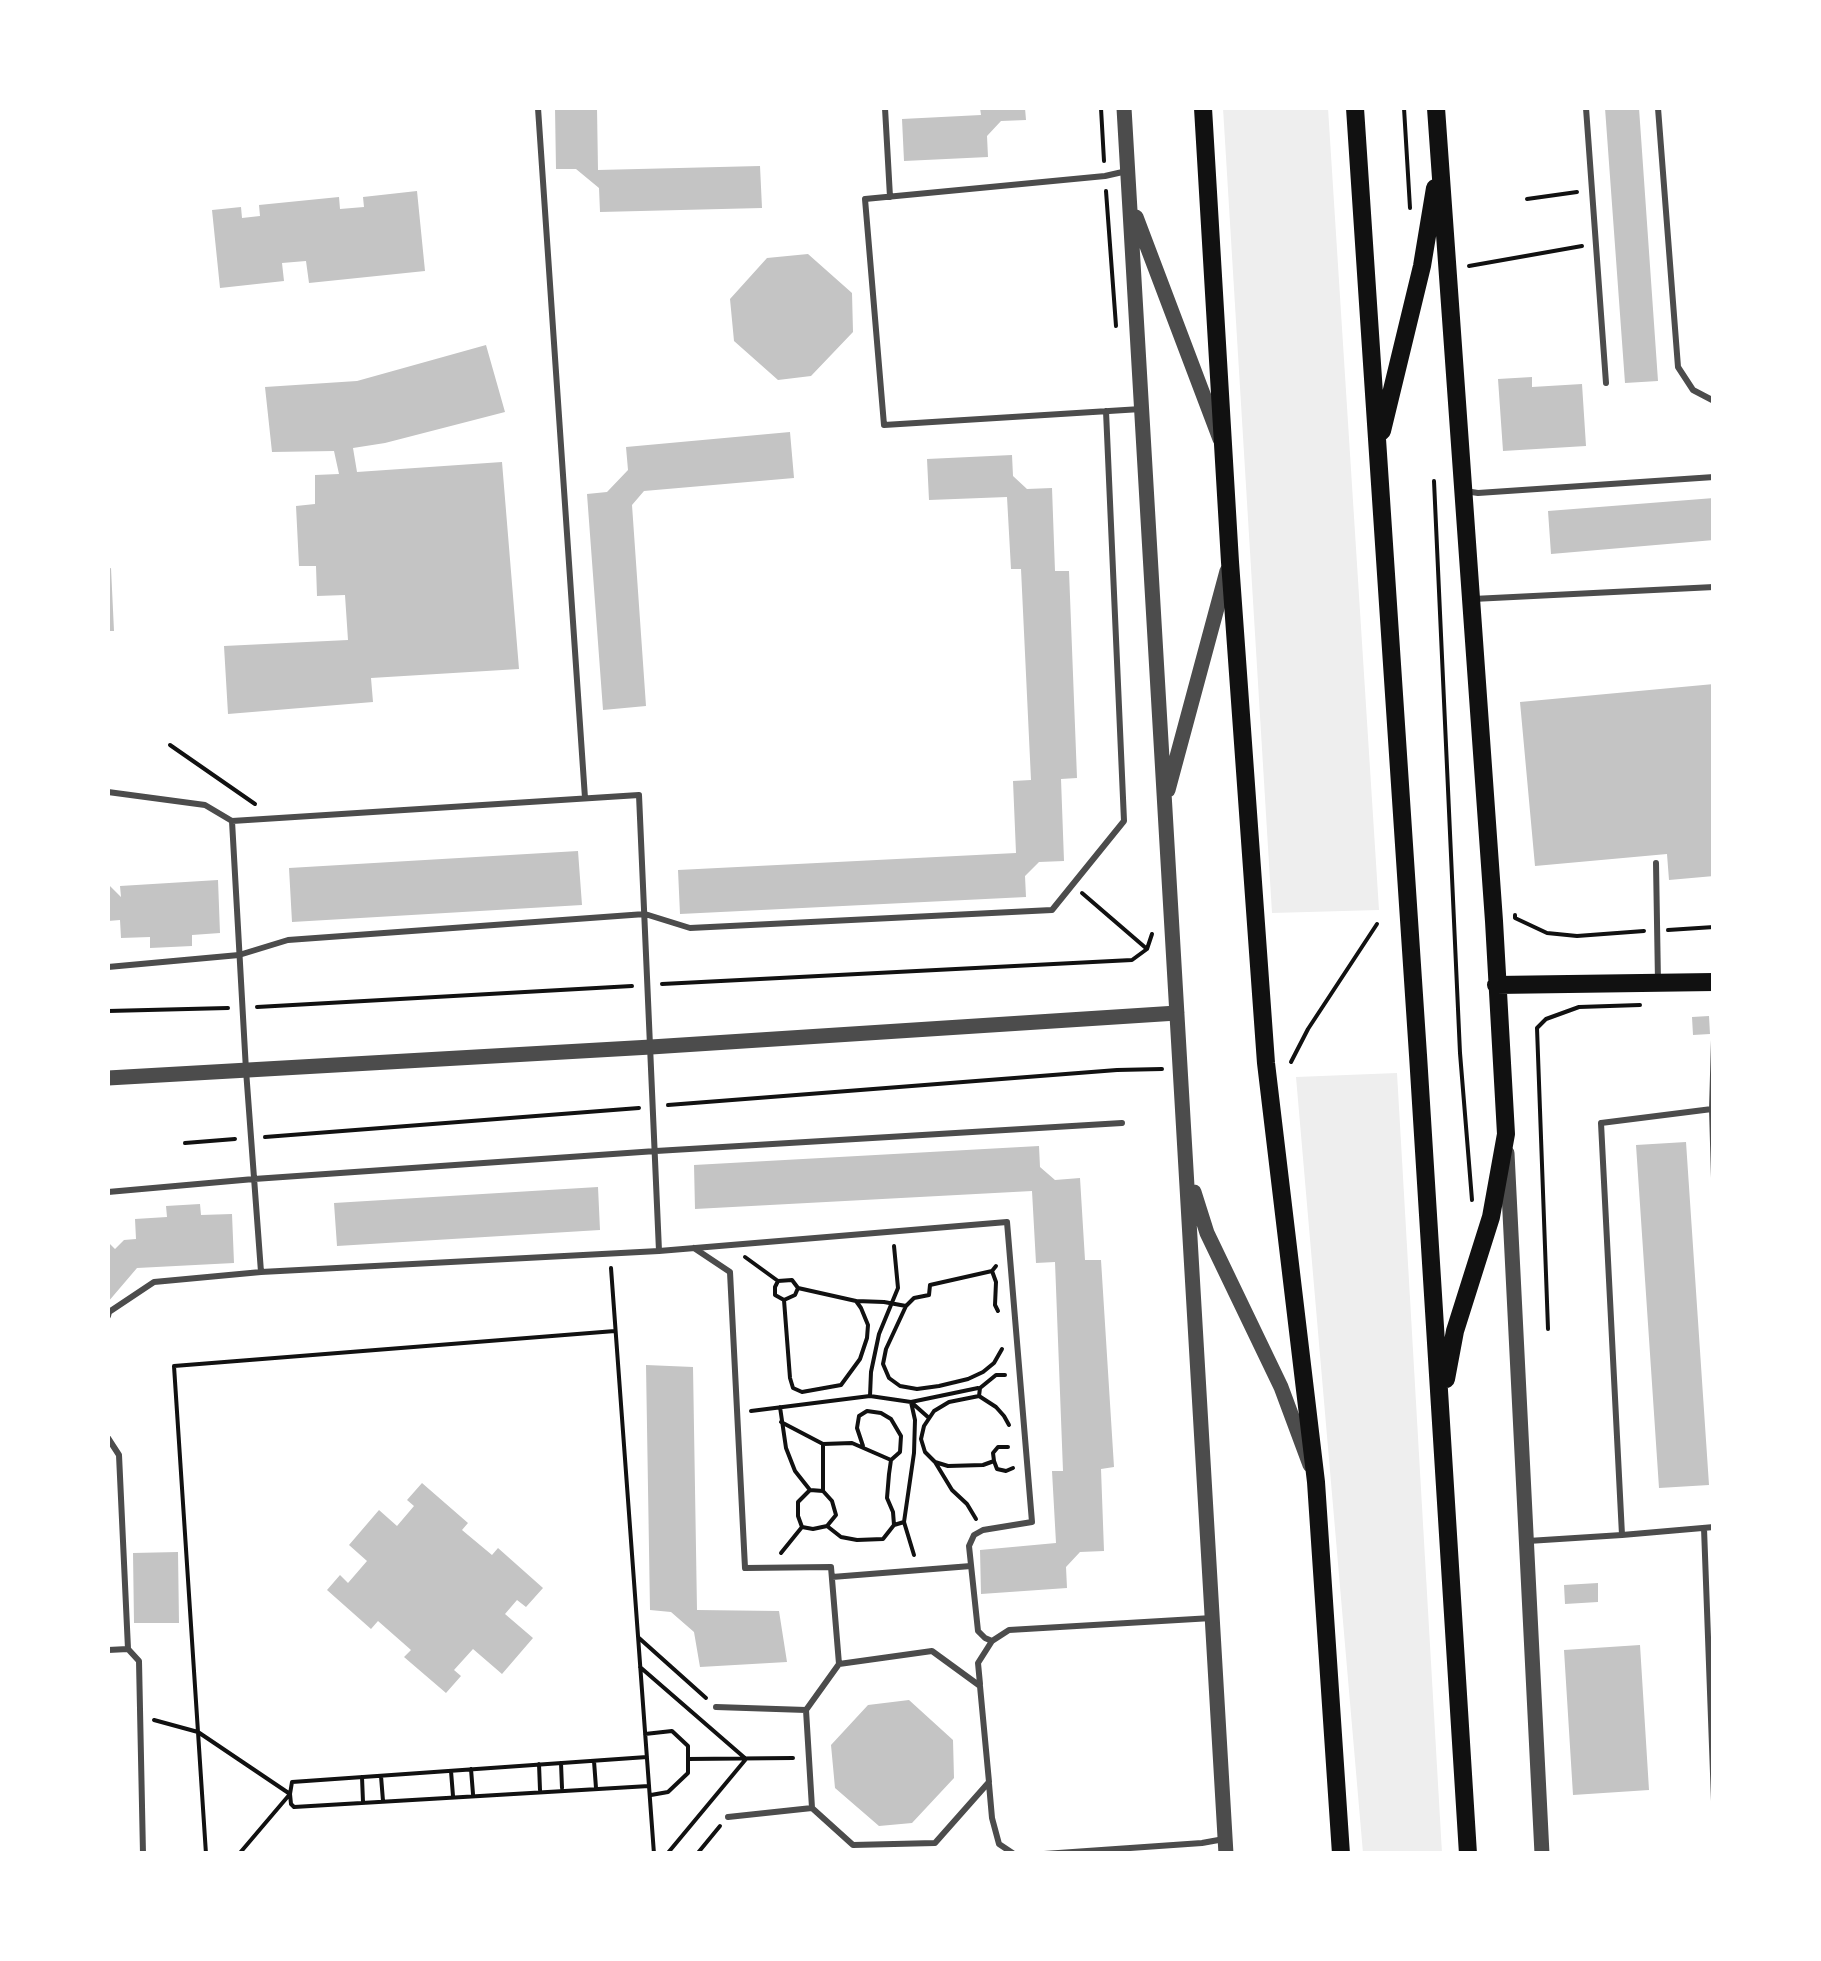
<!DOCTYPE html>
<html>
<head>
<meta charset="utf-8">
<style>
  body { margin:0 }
  #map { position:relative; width:1821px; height:1961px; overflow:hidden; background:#fff; font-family:"Source Sans 3",sans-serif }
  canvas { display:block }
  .frame { position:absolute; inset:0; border:110px solid #fff; pointer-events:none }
</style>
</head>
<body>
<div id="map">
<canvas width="1821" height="1961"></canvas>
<div class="frame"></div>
</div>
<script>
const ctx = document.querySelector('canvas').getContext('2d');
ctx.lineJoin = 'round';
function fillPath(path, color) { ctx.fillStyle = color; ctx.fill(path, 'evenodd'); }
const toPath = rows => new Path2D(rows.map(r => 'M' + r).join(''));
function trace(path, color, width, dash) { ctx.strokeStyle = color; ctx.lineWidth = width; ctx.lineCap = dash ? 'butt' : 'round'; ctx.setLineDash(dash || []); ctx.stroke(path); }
const green = toPath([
  [1223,108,1328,108,1379,910,1272,913],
  [1397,1073,1442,1853,1363,1853,1296,1077]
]);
const building = toPath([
  [555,108,597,108,598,170,760,166,762,208,600,212,599,188,576,169,556,169],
  [980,108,1025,108,1026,120,1001,121,987,136,988,157,904,161,902,119,981,115],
  [1605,108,1639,108,1658,381,1625,383],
  [417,191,425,271,309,283,306,261,282,263,284,281,220,288,212,210,241,207,242,218,260,216,259,205,339,197,340,209,364,207,363,197],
  [808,254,852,293,853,332,811,376,778,380,734,341,730,299,767,258],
  [486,345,505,412,385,443,353,448,357,472,502,462,519,669,371,678,373,702,228,714,224,646,348,640,345,595,317,596,316,566,299,566,296,506,315,504,315,475,339,474,334,451,272,452,265,387,357,381],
  [1532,377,1532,387,1582,384,1586,446,1503,451,1498,379],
  [790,432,794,478,644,491,632,505,646,706,603,710,587,494,607,492,628,470,626,447],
  [1012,455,1013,476,1027,489,1052,488,1055,571,1069,571,1077,778,1061,779,1064,861,1039,862,1025,876,1026,897,680,914,678,870,1016,853,1013,781,1031,780,1021,569,1011,569,1007,497,929,500,927,459],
  [1714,498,1714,540,1551,554,1548,511],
  [111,568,114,631,108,631,108,569],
  [1714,684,1714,876,1669,880,1667,854,1535,866,1520,702],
  [578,851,582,905,292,922,289,868],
  [218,880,220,933,192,935,192,946,150,948,150,937,121,938,120,920,108,921,108,884,121,897,120,886],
  [1709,1016,1710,1034,1693,1035,1692,1017],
  [1686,1142,1709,1485,1659,1488,1636,1145],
  [1039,1146,1040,1167,1055,1180,1080,1178,1085,1260,1101,1260,1114,1467,1101,1469,1104,1551,1080,1552,1066,1567,1067,1588,981,1594,980,1550,1056,1543,1052,1471,1063,1471,1055,1262,1036,1263,1032,1191,695,1209,694,1165],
  [598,1187,600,1230,337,1246,334,1203],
  [200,1204,201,1215,232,1214,234,1263,137,1268,108,1302,108,1242,115,1249,124,1240,136,1239,135,1219,167,1217,166,1206],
  [646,1365,693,1367,697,1610,779,1611,787,1662,700,1667,694,1632,671,1612,650,1610],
  [422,1483,468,1523,462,1530,492,1555,498,1548,543,1588,526,1607,517,1600,505,1614,533,1638,502,1674,473,1649,454,1670,461,1676,446,1693,404,1657,411,1650,378,1621,371,1629,327,1590,340,1575,348,1583,367,1561,349,1545,379,1510,397,1526,414,1506,407,1500],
  [178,1552,179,1623,134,1623,133,1553],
  [1598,1583,1598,1602,1565,1604,1564,1585],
  [1640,1645,1649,1790,1573,1795,1564,1650],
  [909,1700,953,1740,954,1778,912,1823,879,1826,835,1788,831,1745,868,1705]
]);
const path = toPath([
  [1101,108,1104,161],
  [1404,108,1410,208],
  [1106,191,1116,326],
  [1527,199,1577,192],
  [1469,266,1582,246],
  [1434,481,1460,1053,1472,1200],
  [170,745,255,804],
  [1082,893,1147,949],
  [1515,915,1515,918,1547,933,1577,936,1644,931],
  [1668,930,1714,927],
  [662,984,1132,960,1147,949,1152,934],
  [257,1007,632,986],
  [108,1011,228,1008],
  [1291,1062,1308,1029,1377,924],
  [668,1105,1117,1070,1162,1069],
  [265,1137,639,1108],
  [185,1143,235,1139],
  [745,1257,778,1281,792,1280,798,1288,795,1295,784,1300,775,1295,775,1287,778,1281],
  [996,1266,992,1271,930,1285,929,1295,914,1298,906,1306,886,1349,883,1364,889,1378,900,1386,917,1389,939,1386,968,1379,983,1372,994,1363,1002,1349],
  [611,1268,654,1854],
  [992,1271,996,1282,995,1305,998,1311],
  [784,1300,790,1378,793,1388,802,1392,841,1385,860,1359,867,1338,868,1325,861,1308,856,1301,798,1288],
  [856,1301,884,1302,906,1306],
  [1548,1329,1537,1028,1546,1019,1579,1007,1640,1005],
  [1005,1375,996,1375,980,1388,979,1396,996,1407,1004,1416,1009,1425],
  [870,1396,911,1402,978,1388],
  [979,1396,949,1402,934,1411,924,1426,921,1439,925,1452,935,1462,948,1466,983,1465,994,1461,997,1469,1006,1471,1013,1468],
  [911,1402,915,1420,914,1453,904,1522,914,1555],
  [911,1402,929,1418],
  [780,1407,786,1448,795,1471,810,1490],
  [751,1411,870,1396,871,1372,879,1334,898,1288,894,1246],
  [781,1422,823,1444,852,1443,891,1460],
  [863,1446,857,1428,859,1416,867,1411,881,1413,891,1419,901,1436,900,1452,891,1460,889,1474,887,1498,893,1512,894,1525],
  [994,1461,993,1453,998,1447,1008,1447],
  [935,1462,952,1490,967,1504,976,1519],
  [823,1491,823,1444],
  [827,1526,841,1537,857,1540,883,1539,894,1525,904,1522],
  [781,1553,802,1527,813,1529,827,1526,836,1515,832,1501,823,1491,810,1490,798,1502,798,1516,802,1527],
  [639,1638,706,1698],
  [640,1667,746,1759,667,1854],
  [154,1720,198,1732,290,1794,239,1854],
  [645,1734,672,1731,688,1746,688,1773,668,1792,651,1795],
  [647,1757,292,1782,290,1794,291,1804,294,1807,649,1786],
  [688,1759,793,1758],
  [594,1761,596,1788],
  [561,1763,562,1788],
  [539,1764,540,1790],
  [471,1769,473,1794],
  [451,1771,453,1796],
  [381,1776,383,1801],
  [362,1777,363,1802],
  [206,1854,174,1366,615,1331],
  [697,1854,720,1826]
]);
const service = toPath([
  [538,108,585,798],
  [885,108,890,197],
  [1586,108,1606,383],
  [1658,108,1678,367,1693,390,1714,401],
  [1127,171,1105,176,865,199,884,425,1141,409],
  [1465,491,1478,493,1714,477],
  [1473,599,1714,587],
  [108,792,205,805,232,821],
  [639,795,659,1251,261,1272,246,1070,232,821,639,795],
  [1656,863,1658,982],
  [108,967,239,955,288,940,645,914,690,928,1052,910,1124,821,1106,411],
  [1714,1040,1712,1109,1601,1123,1622,1535,1714,1527],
  [1712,1109,1714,1178],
  [108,1192,254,1179,656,1151,1122,1123],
  [694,1248,730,1272,745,1568,831,1567,839,1664,806,1710,812,1808,853,1845,935,1843,989,1782,980,1686,932,1651,839,1664],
  [659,1251,1007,1222,1032,1522,983,1530,974,1535,969,1546,978,1631,985,1638,992,1641],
  [108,1316,109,1312,154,1282,261,1272],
  [108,1438,119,1455,128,1649],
  [1704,1528,1714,1801],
  [1528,1541,1622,1535],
  [832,1577,971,1566],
  [108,1650,128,1649,139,1661,143,1854],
  [980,1684,978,1663,992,1641,1009,1630,1212,1618],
  [716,1707,806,1710],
  [989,1784,992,1818,999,1844,1014,1854],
  [728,1817,812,1808],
  [1044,1854,1202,1843,1224,1839]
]);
const tertiary = toPath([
  [1124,108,1226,1854],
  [1136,217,1220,439],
  [1168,790,1227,571],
  [108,1078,651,1047,1177,1013],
  [1507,1153,1542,1854],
  [1194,1192,1207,1233,1281,1387,1310,1465]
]);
const secondary = toPath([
  [1203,108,1230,562,1266,1063,1316,1482,1341,1854],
  [1355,108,1418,1055,1468,1854],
  [1436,108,1494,921,1506,1134,1491,1217,1455,1331,1446,1379],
  [1382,431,1422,266,1435,188],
  [1496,985,1714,982]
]);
fillPath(green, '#eee');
fillPath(building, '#c4c4c4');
trace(path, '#111', 4);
trace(service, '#4c4c4c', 6);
trace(tertiary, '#4c4c4c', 15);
trace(secondary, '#111', 18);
</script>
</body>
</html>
